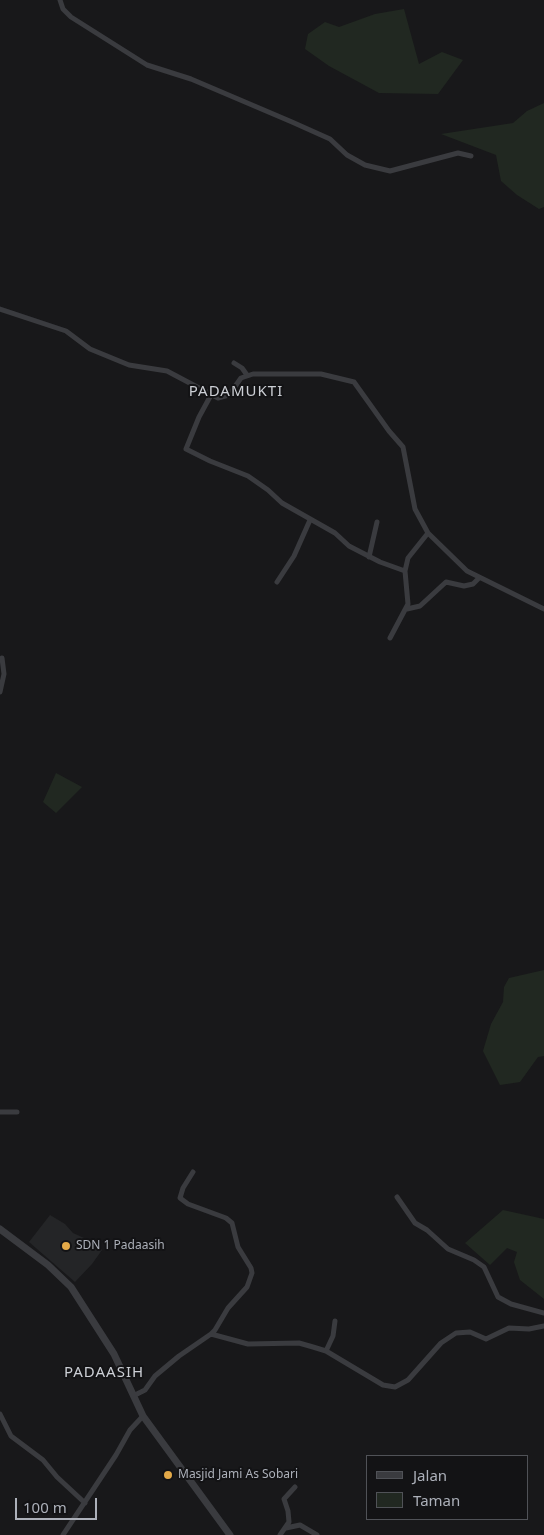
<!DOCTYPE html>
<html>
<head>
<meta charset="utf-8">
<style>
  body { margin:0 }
  #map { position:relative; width:544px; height:1535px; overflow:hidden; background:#18181a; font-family:"Noto Sans",sans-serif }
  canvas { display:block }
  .legend { position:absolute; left:366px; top:1455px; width:162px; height:65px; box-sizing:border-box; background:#131315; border:1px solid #505257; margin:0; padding:6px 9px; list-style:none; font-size:15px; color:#acb0b9 }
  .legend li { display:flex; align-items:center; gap:10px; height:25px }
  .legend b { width:25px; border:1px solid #505257 }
  .scale { position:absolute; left:15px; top:1498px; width:82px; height:22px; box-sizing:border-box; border:2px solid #acb0b9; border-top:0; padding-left:6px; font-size:15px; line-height:18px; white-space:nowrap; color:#acb0b9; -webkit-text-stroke:4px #131315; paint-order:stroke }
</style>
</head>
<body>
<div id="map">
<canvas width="544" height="1535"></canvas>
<ul class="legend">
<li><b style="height:6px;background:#3a3b3f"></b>Jalan</li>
<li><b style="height:14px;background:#212821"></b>Taman</li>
</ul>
<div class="scale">100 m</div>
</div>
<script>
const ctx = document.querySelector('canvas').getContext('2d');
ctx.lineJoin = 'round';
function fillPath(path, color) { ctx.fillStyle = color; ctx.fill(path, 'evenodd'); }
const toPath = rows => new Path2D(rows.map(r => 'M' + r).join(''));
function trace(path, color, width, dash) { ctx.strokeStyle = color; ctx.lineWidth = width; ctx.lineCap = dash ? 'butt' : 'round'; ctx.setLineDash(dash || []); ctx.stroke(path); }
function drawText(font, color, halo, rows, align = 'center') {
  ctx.font = font + ' "Noto Sans",sans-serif'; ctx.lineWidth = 4; ctx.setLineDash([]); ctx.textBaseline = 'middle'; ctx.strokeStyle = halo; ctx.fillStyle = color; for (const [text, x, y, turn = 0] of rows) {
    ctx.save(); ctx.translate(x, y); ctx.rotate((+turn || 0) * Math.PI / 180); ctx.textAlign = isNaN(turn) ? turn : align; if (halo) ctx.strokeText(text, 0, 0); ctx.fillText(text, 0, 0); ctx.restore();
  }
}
const built = toPath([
  [50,1215,65,1224,73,1233,95,1243,102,1250,92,1264,75,1282,29,1242]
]);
const green = toPath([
  [404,9,419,64,442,52,463,60,438,94,379,93,329,66,305,49,308,34,325,22,339,27,375,14],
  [544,103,544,207,539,209,517,195,501,181,496,155,441,134,513,123,527,111],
  [56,773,82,787,56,813,43,802],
  [544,970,544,1056,538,1057,520,1082,500,1085,483,1051,491,1024,503,1002,504,987,509,978],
  [503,1210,544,1219,544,1299,520,1280,514,1262,517,1252,507,1248,490,1265,465,1243]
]);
const minor = toPath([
  [60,0,63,9,71,17,147,65,191,79,292,122,330,139,347,155,365,165,390,171,458,153,471,156],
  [0,309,66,331,90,349,129,365,167,371,218,398,229,395,241,378,253,374,321,374,354,382,389,431,403,447,415,509,428,533,467,571,544,609],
  [234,363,242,368,247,375],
  [211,395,199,417,186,449,210,461,248,476,268,490,282,503,335,533,349,546,380,562,405,571],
  [369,557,377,522],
  [277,582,294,556,310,520],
  [407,609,420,606,446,582,464,586,473,584,479,578],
  [390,638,408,604,405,571,408,558,428,533],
  [0,692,4,674,2,658],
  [0,1112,17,1112],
  [193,1172,183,1188,180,1198,188,1204,226,1218,232,1223,238,1247,251,1268,252,1273,247,1287,228,1308,215,1330,211,1334],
  [397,1197,415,1223,427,1230,448,1249,474,1260,484,1267,498,1297,511,1304,544,1313],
  [326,1351,333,1336,335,1321],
  [133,1396,145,1390,155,1376,179,1356,211,1334,248,1344,299,1343,313,1347,326,1351,383,1385,395,1387,408,1380,441,1343,456,1333,470,1332,486,1339,509,1328,529,1329,544,1326],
  [0,1414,11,1436,43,1460,57,1477,85,1503],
  [286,1528,300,1525,317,1535],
  [63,1535,116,1455,130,1430,143,1416],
  [280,1535,289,1522,288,1511,284,1499,295,1487]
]);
const tertiary = toPath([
  [0,1229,48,1265,71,1287,114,1354,143,1416,230,1535]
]);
const markers = [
  [66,1246,5,"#e3a948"],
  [168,1475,5,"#e3a948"]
];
const poiNames = [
  ["SDN 1 Padaasih",76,1246],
  ["Masjid Jami As Sobari",178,1475]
];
const quarterNames = [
  ["PADAMUKTI",236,392],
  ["PADAASIH",104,1373]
];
fillPath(built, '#242527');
fillPath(green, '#212821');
trace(minor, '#3a3b3f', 5);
trace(tertiary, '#3a3b3f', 7);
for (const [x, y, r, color] of markers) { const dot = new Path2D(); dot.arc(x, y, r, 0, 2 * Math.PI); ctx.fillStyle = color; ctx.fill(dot); trace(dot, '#131315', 2); }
drawText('12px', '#acb0b9', '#131315', poiNames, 'left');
ctx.letterSpacing = '1px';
drawText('15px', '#cccfd5', '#131315', quarterNames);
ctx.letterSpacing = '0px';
</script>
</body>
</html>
